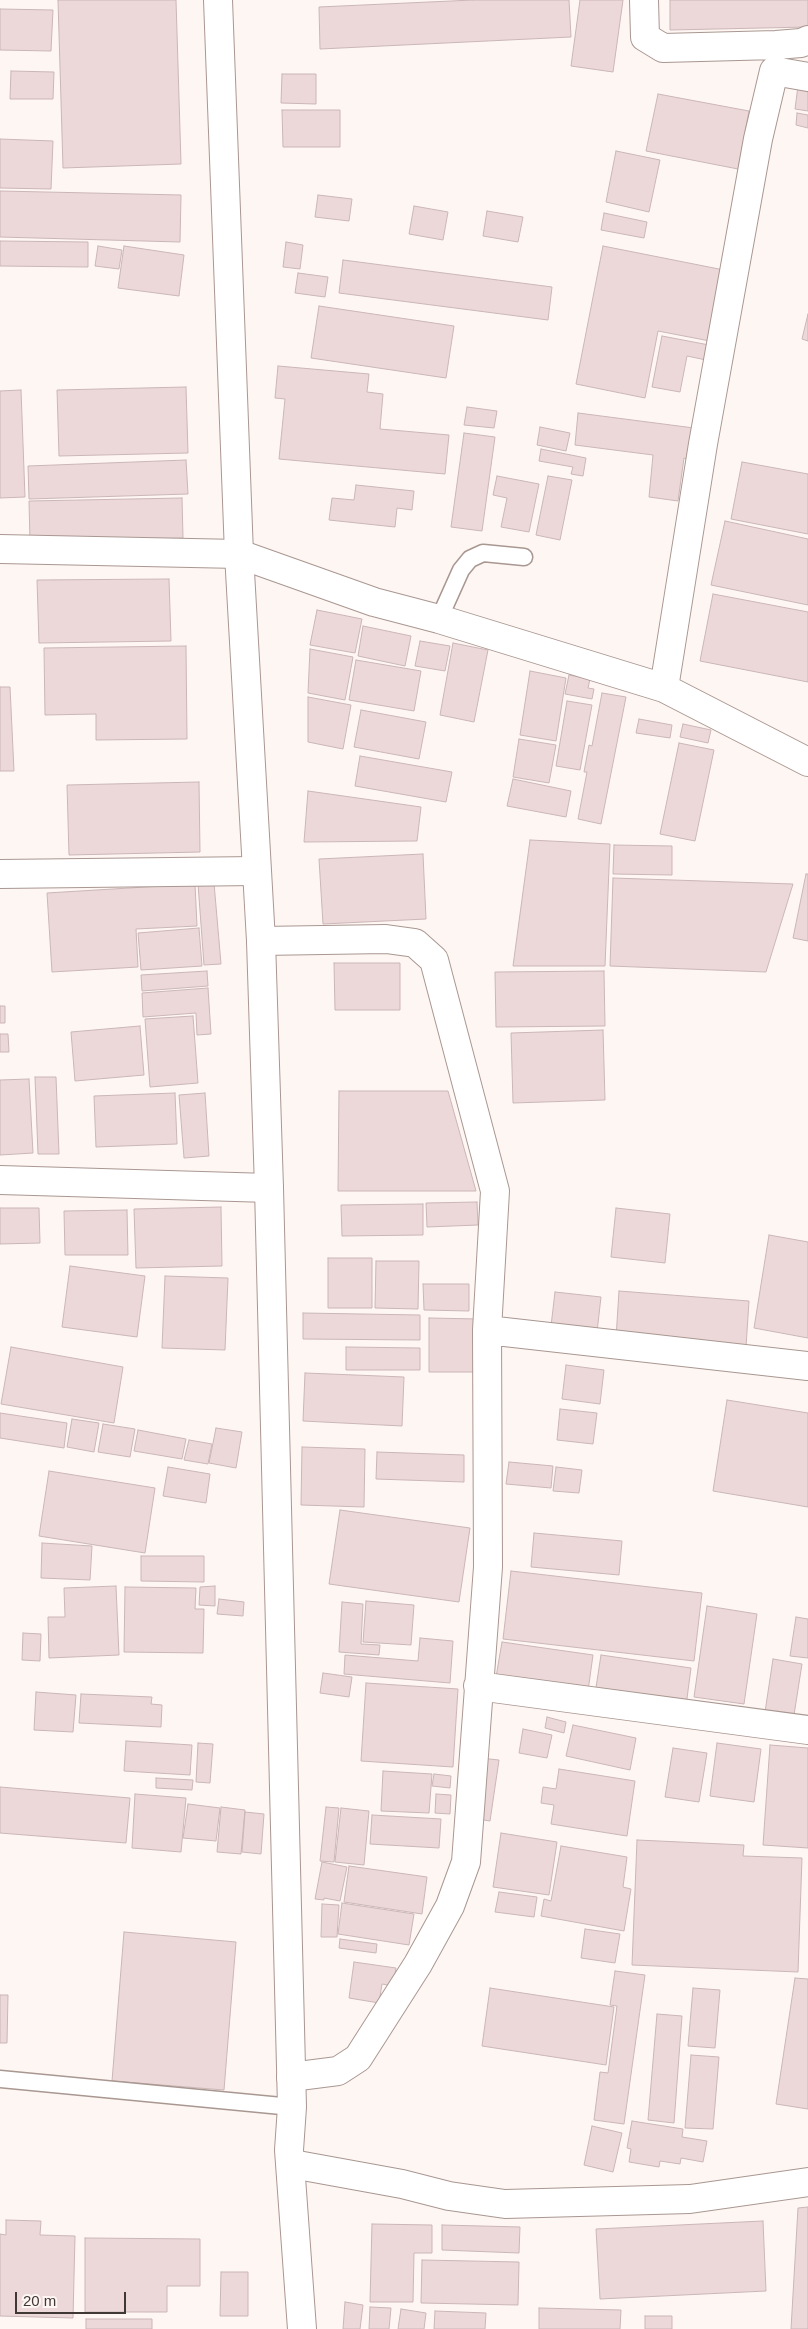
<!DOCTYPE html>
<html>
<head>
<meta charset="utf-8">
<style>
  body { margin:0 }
  #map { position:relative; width:808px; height:2329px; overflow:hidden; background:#fef6f3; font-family:Helvetica,sans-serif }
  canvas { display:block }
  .scale { position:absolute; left:15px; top:2292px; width:111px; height:22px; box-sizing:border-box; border:2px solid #403835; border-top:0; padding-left:6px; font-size:15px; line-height:18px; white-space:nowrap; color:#403835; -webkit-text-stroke:4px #fef6f3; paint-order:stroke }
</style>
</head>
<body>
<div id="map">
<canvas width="808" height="2329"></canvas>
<div class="scale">20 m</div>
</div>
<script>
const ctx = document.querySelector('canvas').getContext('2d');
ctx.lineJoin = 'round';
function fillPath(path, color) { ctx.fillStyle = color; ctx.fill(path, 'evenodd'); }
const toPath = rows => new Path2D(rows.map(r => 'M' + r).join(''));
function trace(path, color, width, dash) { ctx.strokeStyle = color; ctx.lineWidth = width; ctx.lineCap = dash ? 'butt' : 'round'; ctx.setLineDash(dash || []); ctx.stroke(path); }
const building = toPath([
  [58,0,176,0,181,164,63,168,58,0],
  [473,0,569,0,571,37,320,49,319,7,473,0],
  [580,0,623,0,613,72,571,66,580,0],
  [670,0,808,0,808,27,670,30,670,0],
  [0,9,53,10,51,51,0,50,0,9],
  [11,71,54,72,53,99,10,99,11,71],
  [282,74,316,74,316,104,281,103,282,74],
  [798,86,808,88,808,111,795,109,798,86],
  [658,94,749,111,738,169,646,151,658,94],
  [282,110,340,110,340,147,283,147,282,110],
  [797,113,808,115,808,128,796,125,797,113],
  [0,139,53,141,51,189,0,188,0,139],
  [616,151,660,160,649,212,606,202,616,151],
  [0,191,181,195,180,242,0,237,0,191],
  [318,195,352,199,349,221,315,217,318,195],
  [414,206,448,212,443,240,409,234,414,206],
  [487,211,523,217,518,242,483,236,487,211],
  [604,213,647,222,644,238,601,230,604,213],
  [0,241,88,242,88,267,0,266,0,241],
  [286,242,303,245,300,269,283,267,286,242],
  [98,246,122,250,119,269,95,266,98,246],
  [124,246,184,255,179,296,118,288,124,246],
  [603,246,729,271,715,342,658,331,645,398,576,384,603,246],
  [343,260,552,287,548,320,339,293,343,260],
  [298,273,328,277,325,297,295,293,298,273],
  [319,306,454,326,446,378,311,358,319,306],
  [808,314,808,341,802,339,808,314],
  [662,336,709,345,706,360,687,356,680,392,652,387,662,336],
  [278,366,369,374,367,392,383,394,380,429,449,435,445,474,279,459,285,399,275,398,278,366],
  [186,387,188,453,59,456,57,390,186,387],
  [21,390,25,497,0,498,0,391,21,390],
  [467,407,497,411,494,428,464,425,467,407],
  [578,413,694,428,690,460,684,458,678,501,649,497,653,455,575,445,578,413],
  [540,427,570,433,566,451,537,445,540,427],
  [464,433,495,437,482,531,451,527,464,433],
  [541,449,586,458,583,476,571,474,573,467,539,461,541,449],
  [186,460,188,494,29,499,28,466,186,460],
  [742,462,808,474,808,534,731,519,742,462],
  [497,476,539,484,529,532,501,527,507,498,493,495,497,476],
  [548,476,572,480,560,540,536,535,548,476],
  [356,485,414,491,412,510,397,508,395,527,329,520,332,498,354,500,356,485],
  [182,498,183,538,30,542,29,501,182,498],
  [725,521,808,539,808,605,711,585,725,521],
  [169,579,171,641,39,643,37,580,169,579],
  [713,594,808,612,808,682,700,661,713,594],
  [317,610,362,619,355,653,310,645,317,610],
  [363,626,411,636,405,666,358,656,363,626],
  [420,641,450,646,445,671,415,666,420,641],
  [453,643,488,650,474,722,440,715,453,643],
  [186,646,187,739,96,740,96,714,45,715,44,648,186,646],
  [310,649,353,657,345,700,308,693,310,649],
  [356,660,421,671,414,711,349,700,356,660],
  [530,671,566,678,556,741,520,735,530,671],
  [569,675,590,679,588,688,594,689,592,699,565,694,569,675],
  [0,687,10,687,14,771,0,771,0,687],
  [602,693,626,697,601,824,578,819,587,772,584,772,589,745,592,746,602,693],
  [308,697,351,705,343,749,308,742,308,697],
  [567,701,592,705,580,770,556,766,567,701],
  [361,710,426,722,419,759,354,747,361,710],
  [639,719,672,725,670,738,636,733,639,719],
  [683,724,711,730,708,743,680,737,683,724],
  [519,739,556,745,549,783,513,777,519,739],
  [679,743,714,750,695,841,660,834,679,743],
  [360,756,452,772,446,802,355,786,360,756],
  [513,779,571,791,566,817,507,806,513,779],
  [199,782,200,852,69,855,67,785,199,782],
  [308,791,421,807,417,841,304,842,308,791],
  [530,840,610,844,605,966,513,966,530,840],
  [614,845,672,846,672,875,613,874,614,845],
  [423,854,426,919,323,924,319,859,423,854],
  [806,874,808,874,808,941,793,938,806,874],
  [613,878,793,884,766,972,610,966,613,878],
  [214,883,221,964,204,965,198,884,214,883],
  [195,884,197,926,136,929,138,967,52,972,47,893,195,884],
  [199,928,202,966,141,970,138,933,199,928],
  [334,963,400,963,400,1010,335,1010,334,963],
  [207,971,208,986,142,991,141,975,207,971],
  [604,971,605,1026,496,1027,495,972,604,971],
  [208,988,211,1034,197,1035,196,1013,143,1017,142,993,208,988],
  [0,1006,5,1006,5,1023,0,1023,0,1006],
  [193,1016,198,1083,150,1087,145,1019,193,1016],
  [140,1026,144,1075,75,1081,71,1032,140,1026],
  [603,1030,605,1100,513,1103,511,1033,603,1030],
  [0,1034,8,1034,9,1052,0,1052,0,1034],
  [35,1077,56,1077,59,1154,38,1154,35,1077],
  [29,1079,33,1153,0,1155,0,1080,29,1079],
  [339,1091,448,1091,476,1191,338,1191,339,1091],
  [175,1093,177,1144,96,1147,94,1096,175,1093],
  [205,1093,209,1156,184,1158,179,1095,205,1093],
  [477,1202,478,1225,427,1227,426,1203,477,1202],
  [423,1204,423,1235,342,1236,341,1205,423,1204],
  [221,1207,222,1266,136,1268,134,1209,221,1207],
  [0,1208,39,1208,40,1243,0,1244,0,1208],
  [616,1208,670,1214,665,1263,611,1257,616,1208],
  [127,1210,128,1255,65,1255,64,1211,127,1210],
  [769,1235,808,1242,808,1338,754,1328,769,1235],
  [328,1258,372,1258,372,1308,328,1308,328,1258],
  [376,1261,419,1261,418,1309,375,1308,376,1261],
  [70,1266,145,1276,137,1337,62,1327,70,1266],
  [165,1276,228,1278,225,1350,162,1348,165,1276],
  [423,1284,469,1284,469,1311,424,1310,423,1284],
  [619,1291,749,1301,746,1347,616,1338,619,1291],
  [555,1292,601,1297,597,1332,551,1326,555,1292],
  [303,1313,420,1315,420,1340,303,1339,303,1313],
  [429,1318,479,1319,478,1372,429,1372,429,1318],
  [11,1347,123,1367,114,1423,1,1404,11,1347],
  [346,1347,420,1348,420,1370,346,1370,346,1347],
  [566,1365,604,1370,600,1404,562,1399,566,1365],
  [305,1373,404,1377,402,1426,303,1421,305,1373],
  [727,1400,808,1413,808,1507,713,1491,727,1400],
  [560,1409,597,1413,593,1444,557,1440,560,1409],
  [0,1413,67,1423,64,1448,0,1438,0,1413],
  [72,1419,99,1423,94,1452,67,1447,72,1419],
  [103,1424,135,1429,130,1457,98,1452,103,1424],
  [216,1428,242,1432,236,1468,209,1463,216,1428],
  [138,1430,186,1439,182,1459,134,1451,138,1430],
  [189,1440,212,1444,208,1464,184,1460,189,1440],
  [302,1447,365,1449,364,1507,301,1505,302,1447],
  [377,1452,464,1455,464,1482,376,1479,377,1452],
  [509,1462,553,1466,551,1488,506,1484,509,1462],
  [168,1467,210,1474,206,1503,163,1496,168,1467],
  [556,1467,582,1470,579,1493,553,1491,556,1467],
  [49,1471,155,1488,145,1553,39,1536,49,1471],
  [340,1510,470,1528,459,1602,329,1584,340,1510],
  [534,1533,622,1541,619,1575,531,1567,534,1533],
  [42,1543,92,1546,90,1580,41,1578,42,1543],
  [141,1556,204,1556,204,1582,141,1581,141,1556],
  [511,1571,702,1593,694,1661,503,1639,511,1571],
  [116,1586,119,1655,49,1658,48,1617,65,1617,64,1588,116,1586],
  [215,1586,215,1606,199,1605,200,1587,215,1586],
  [125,1587,196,1588,195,1609,204,1609,203,1653,124,1652,125,1587],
  [219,1599,244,1602,243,1616,217,1614,219,1599],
  [366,1601,414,1605,411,1645,363,1642,366,1601],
  [342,1602,363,1604,361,1644,380,1645,379,1655,339,1652,342,1602],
  [707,1606,757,1614,744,1704,694,1697,707,1606],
  [796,1617,808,1619,808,1658,790,1656,796,1617],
  [23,1633,41,1634,40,1661,22,1660,23,1633],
  [420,1638,453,1641,450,1683,344,1674,345,1655,418,1661,420,1638],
  [502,1642,593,1655,588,1691,496,1677,502,1642],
  [601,1655,691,1668,686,1706,595,1694,601,1655],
  [773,1659,802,1664,794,1715,765,1712,773,1659],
  [323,1673,352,1677,349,1697,320,1693,323,1673],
  [366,1683,458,1689,453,1767,361,1761,366,1683],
  [36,1692,76,1695,73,1732,34,1730,36,1692],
  [81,1694,152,1697,151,1704,162,1705,161,1727,79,1723,81,1694],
  [547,1717,566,1722,564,1733,545,1728,547,1717],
  [573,1725,636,1738,630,1770,566,1756,573,1725],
  [523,1729,552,1735,547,1758,519,1753,523,1729],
  [126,1741,192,1745,190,1775,124,1771,126,1741],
  [198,1743,213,1744,210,1783,196,1782,198,1743],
  [717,1743,761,1749,754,1802,710,1796,717,1743],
  [770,1745,808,1748,808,1848,763,1845,770,1745],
  [673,1748,707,1753,699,1802,665,1797,673,1748],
  [480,1758,499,1760,490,1821,471,1818,480,1758],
  [559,1769,635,1781,627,1836,551,1824,554,1805,541,1803,543,1787,556,1789,559,1769],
  [383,1771,432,1774,429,1813,381,1811,383,1771],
  [434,1774,451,1776,450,1788,432,1786,434,1774],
  [156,1778,193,1780,192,1790,156,1788,156,1778],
  [0,1787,130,1798,126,1843,0,1833,0,1787],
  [135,1794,186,1798,181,1852,132,1848,135,1794],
  [436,1794,451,1795,450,1814,435,1813,436,1794],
  [188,1804,220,1808,216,1841,183,1838,188,1804],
  [221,1807,245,1810,241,1854,217,1852,221,1807],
  [326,1807,339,1808,334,1862,320,1861,326,1807],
  [341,1808,369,1811,364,1865,335,1862,341,1808],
  [245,1812,264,1814,261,1854,242,1852,245,1812],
  [372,1815,441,1819,439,1848,370,1844,372,1815],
  [501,1833,557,1842,549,1895,493,1887,501,1833],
  [637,1840,744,1845,743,1856,802,1858,798,1972,632,1965,637,1840],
  [561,1846,627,1857,623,1887,631,1889,624,1931,541,1916,544,1899,551,1901,561,1846],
  [322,1862,347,1867,340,1901,324,1898,324,1900,315,1899,322,1862],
  [349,1866,427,1877,422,1914,344,1902,349,1866],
  [499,1892,537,1897,534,1917,495,1912,499,1892],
  [342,1903,414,1914,409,1945,338,1934,342,1903],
  [322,1904,339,1905,337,1937,321,1937,322,1904],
  [585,1929,620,1934,615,1963,581,1958,585,1929],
  [124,1932,236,1942,224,2090,112,2081,124,1932],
  [340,1939,377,1944,376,1953,339,1948,340,1939],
  [354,1962,396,1968,393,1986,382,1984,379,2003,349,1998,354,1962],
  [615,1971,645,1975,624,2124,594,2120,600,2072,608,2073,617,2006,610,2005,615,1971],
  [795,1978,808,1979,808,2109,776,2104,795,1978],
  [490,1988,614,2007,606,2065,482,2046,490,1988],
  [693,1988,720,1990,715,2048,688,2046,693,1988],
  [0,1995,8,1995,7,2043,0,2043,0,1995],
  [657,2014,682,2016,674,2123,648,2120,657,2014],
  [691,2055,719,2057,713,2129,685,2128,691,2055],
  [632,2121,683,2129,682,2137,707,2141,703,2162,681,2158,680,2164,660,2161,659,2167,629,2162,631,2149,627,2148,632,2121],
  [592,2126,622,2133,613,2172,584,2165,592,2126],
  [808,2207,808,2329,791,2329,798,2208,808,2207],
  [6,2220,41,2221,40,2235,75,2236,73,2318,0,2316,0,2234,6,2235,6,2220],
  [763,2221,766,2291,600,2299,596,2229,763,2221],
  [372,2224,432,2225,432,2253,414,2253,413,2302,370,2302,372,2224],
  [442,2225,520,2227,519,2253,442,2250,442,2225],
  [85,2238,200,2239,200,2286,167,2286,167,2312,85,2312,85,2238],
  [422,2260,519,2262,518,2305,421,2303,422,2260],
  [221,2272,248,2272,248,2316,220,2316,221,2272],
  [345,2302,363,2305,360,2329,343,2329,345,2302],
  [370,2307,391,2308,389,2329,369,2329,370,2307],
  [539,2308,621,2310,620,2329,539,2329,539,2308],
  [401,2309,426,2313,424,2329,398,2329,401,2309],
  [435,2311,486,2313,485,2329,434,2329,435,2311],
  [645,2316,672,2316,672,2329,645,2329,645,2316],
  [86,2319,152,2319,152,2329,86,2329,86,2319]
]);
const lane = toPath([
  [439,619,461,570,470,559,483,553,524,557],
  [0,2079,292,2107]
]);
const street = toPath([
  [644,0,645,37,663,48,776,45,801,43,808,40],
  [0,549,239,554,374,602,439,619,664,688,808,762],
  [664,688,703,444,758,139,774,71,808,77],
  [0,874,256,871],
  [261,941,386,939,415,943,434,960,495,1191,487,1330,488,1567,466,1862,450,1906,418,1964,358,2058,338,2071,291,2077],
  [0,1180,269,1188],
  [487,1330,808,1366],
  [478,1686,808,1730],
  [292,2164,402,2184,449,2196,505,2204,690,2199,808,2182]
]);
const secondary = toPath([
  [218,0,239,554,261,941,269,1188,292,2107,289,2150,302,2329]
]);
fillPath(building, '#edd8d9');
trace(building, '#cbb6b7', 1);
trace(lane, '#a99791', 19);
trace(street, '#a99791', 30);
trace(secondary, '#a99791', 30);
trace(lane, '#fff', 16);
trace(street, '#fff', 28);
trace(secondary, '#fff', 28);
</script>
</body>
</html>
